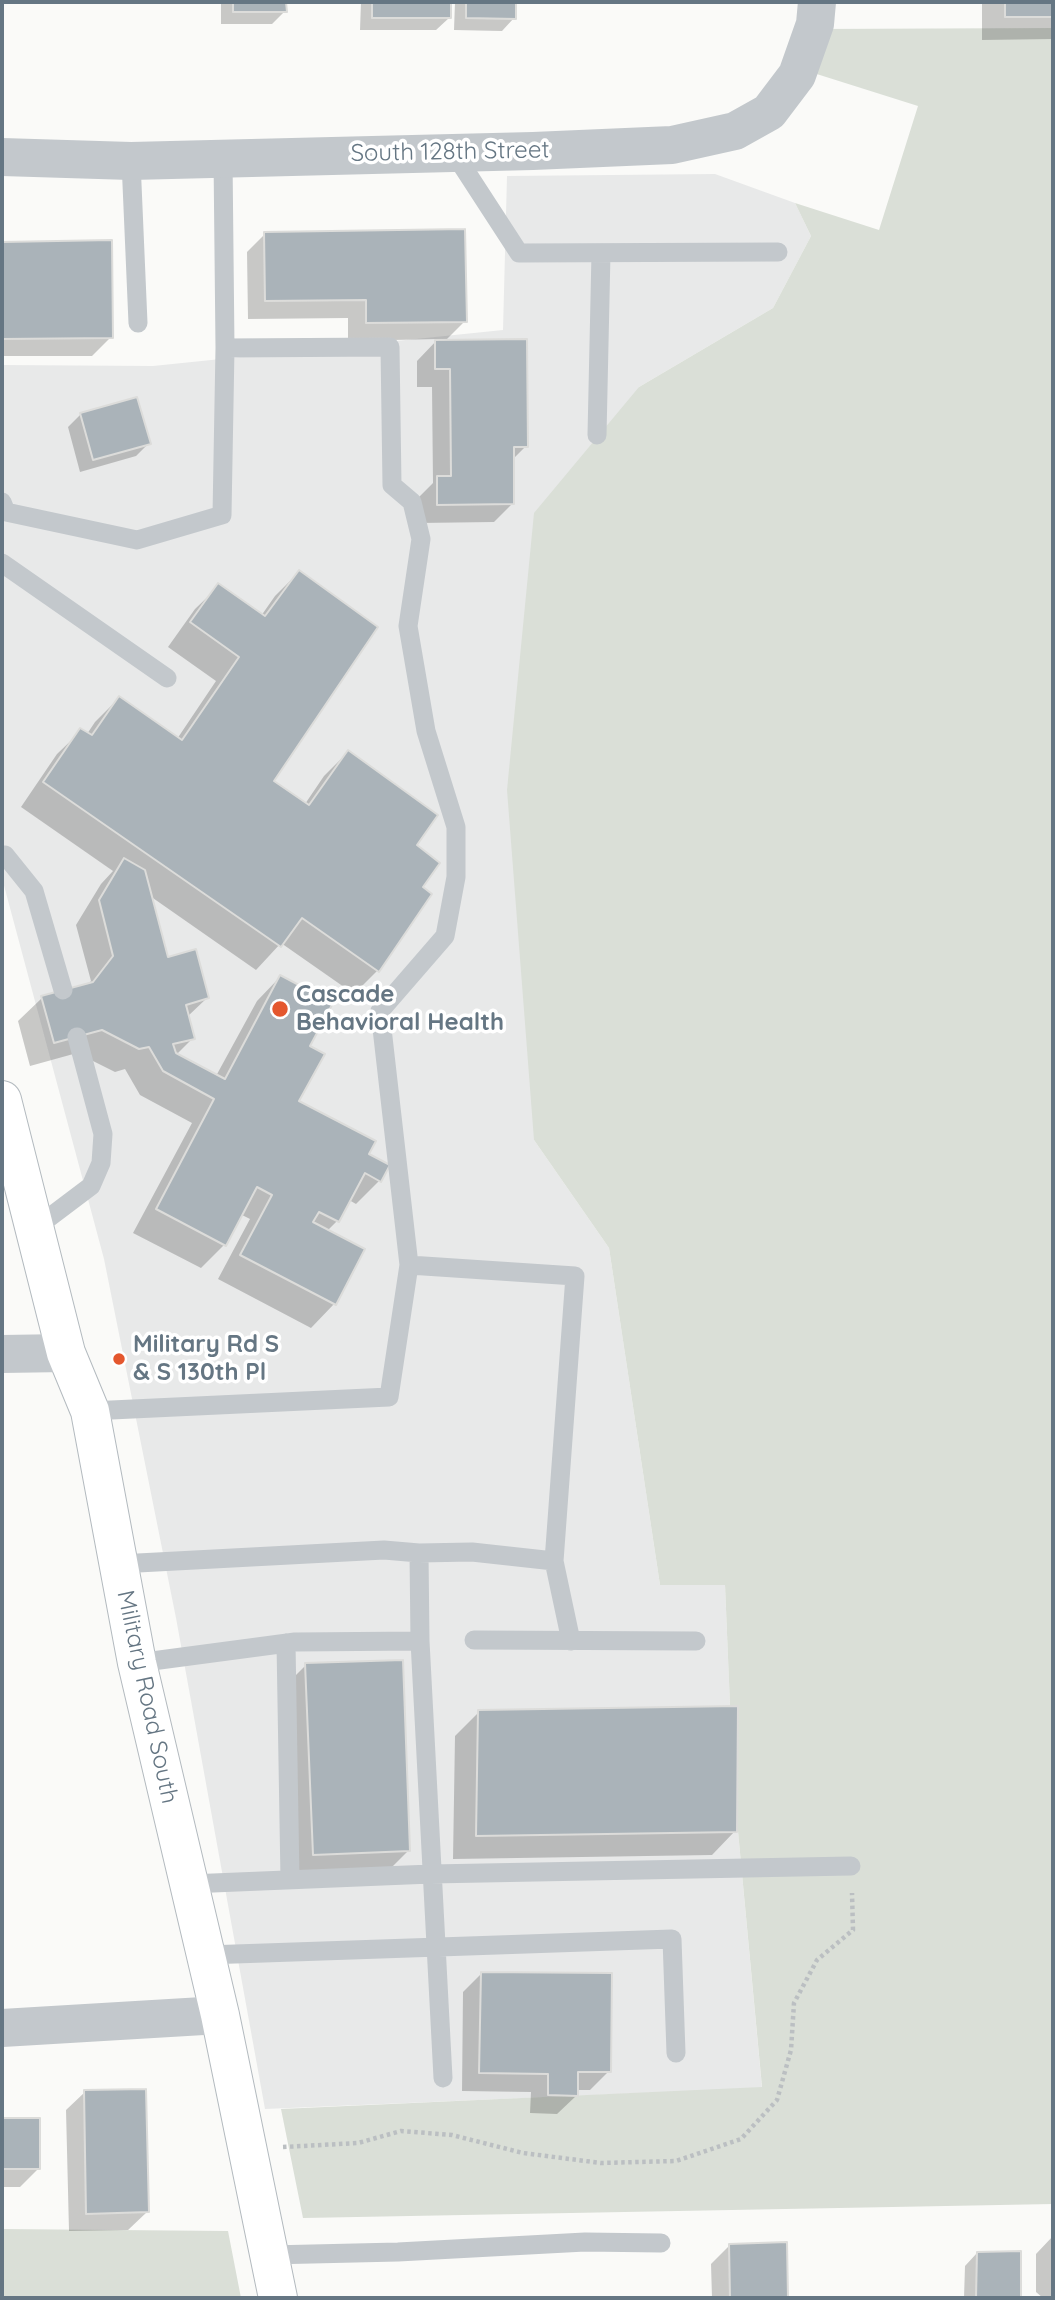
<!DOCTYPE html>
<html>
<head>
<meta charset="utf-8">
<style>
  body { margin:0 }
  #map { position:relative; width:1055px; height:2300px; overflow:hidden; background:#fafaf8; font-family:Quicksand,sans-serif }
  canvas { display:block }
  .frame { position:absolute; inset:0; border:4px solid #657683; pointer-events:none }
</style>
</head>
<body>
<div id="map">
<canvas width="1055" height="2300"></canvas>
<div class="frame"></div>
</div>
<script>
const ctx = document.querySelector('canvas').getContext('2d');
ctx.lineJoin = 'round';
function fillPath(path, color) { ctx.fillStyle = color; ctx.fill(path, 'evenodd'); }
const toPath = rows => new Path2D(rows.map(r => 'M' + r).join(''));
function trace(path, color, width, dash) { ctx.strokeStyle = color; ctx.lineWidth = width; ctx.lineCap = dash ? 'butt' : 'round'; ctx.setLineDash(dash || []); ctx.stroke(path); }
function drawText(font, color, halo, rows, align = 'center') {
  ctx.font = font + ' Quicksand,sans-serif'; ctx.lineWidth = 7; ctx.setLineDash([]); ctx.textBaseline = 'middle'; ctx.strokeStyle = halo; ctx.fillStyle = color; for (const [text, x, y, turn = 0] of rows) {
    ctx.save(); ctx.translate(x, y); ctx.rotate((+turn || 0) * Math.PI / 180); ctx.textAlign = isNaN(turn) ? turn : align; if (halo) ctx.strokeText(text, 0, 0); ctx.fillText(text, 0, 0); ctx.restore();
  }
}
const built = toPath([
  [715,174,795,203,811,236,773,308,639,387,534,1140,609,1248,660,1585,725,1585,733,1778,762,2088,265,2109,176,1618,104,1259,2,878,2,365,153,366,503,330,507,176]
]);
const green = toPath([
  [1053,28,1053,2204,303,2218,281,2109,762,2087,733,1778,725,1585,660,1585,609,1248,534,1140,507,790,534,513,639,387,773,308,811,236,795,203,879,230,918,106,804,70,816,29],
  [2,2229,228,2231,241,2298,2,2298]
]);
const shadow = toPath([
  [221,2,285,2,285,11,272,24,221,24],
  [361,2,449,2,449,18,436,30,360,30],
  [455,2,515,2,514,18,502,31,454,30],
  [982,2,1053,2,1053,39,982,40],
  [265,234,465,321,444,342,526,446,512,460,513,503,494,522,419,523,419,497,433,483,432,387,417,387,417,361,438,339,348,341,348,318,248,319,247,252],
  [110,242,111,337,92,356,2,356,2,243],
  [136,400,149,443,136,456,80,472,68,427,80,415],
  [299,572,271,781,305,804,324,776,348,752,415,846,421,888,377,971,354,994,281,943,256,970,150,896,167,959,207,998,187,1017,193,1038,176,1055,216,1076,257,1001,280,977,308,1047,297,1102,366,1155,379,1181,356,1204,349,1200,337,1221,327,1231,363,1250,334,1304,311,1328,218,1279,250,1219,240,1214,224,1245,201,1268,133,1233,192,1123,140,1095,125,1069,115,1072,77,1053,30,1066,18,1021,42,998,87,985,91,981,76,925,101,884,113,871,21,807,57,754,81,731,87,734,95,722,119,698,177,739,216,681,168,647,195,609,219,586,261,616,275,596],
  [306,1665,409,1850,385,1874,290,1878,282,1689],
  [479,1712,735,1831,712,1855,453,1859,455,1736],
  [481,1974,609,2071,590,2090,576,2090,576,2096,557,2114,530,2113,531,2092,462,2091,463,1992],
  [85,2092,147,2212,128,2230,69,2231,66,2110],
  [2,2119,38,2119,38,2169,20,2187,2,2187],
  [1053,2236,1053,2298,1043,2298,1036,2292,1036,2254],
  [786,2244,786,2298,712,2298,711,2264,730,2245],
  [977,2253,1019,2253,1020,2298,964,2298,965,2266]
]);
const building = toPath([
  [233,2,286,2,287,12,233,12,233,2],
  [372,2,451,2,451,18,372,18,372,2],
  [466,2,516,2,516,19,466,18,466,2],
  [1005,2,1053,2,1053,17,1005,17,1005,2],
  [465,229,467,322,366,323,366,300,265,301,264,232,465,229],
  [112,240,113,338,2,339,2,242,112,240],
  [527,339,528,447,514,447,514,504,437,505,437,476,451,476,450,369,435,369,435,340,527,339],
  [137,397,151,444,93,460,80,413,137,397],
  [299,570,378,627,274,781,309,805,348,750,438,815,417,845,440,863,423,887,432,894,379,972,302,918,281,947,43,782,80,728,92,735,119,696,182,740,239,657,190,622,218,583,265,616,299,570],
  [124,858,145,870,168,957,196,949,209,998,186,1005,195,1039,173,1044,176,1053,225,1079,280,975,333,1003,310,1046,325,1054,299,1101,376,1141,369,1154,390,1165,381,1182,365,1173,339,1222,319,1212,313,1222,365,1249,336,1305,240,1255,272,1195,257,1187,226,1246,156,1209,214,1099,163,1071,149,1047,139,1049,102,1030,54,1043,41,996,93,982,113,956,99,900,124,858],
  [403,1660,410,1851,313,1855,305,1663,403,1660],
  [738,1706,737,1832,476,1836,478,1710,738,1706],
  [481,1972,612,1973,611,2072,578,2072,578,2096,548,2095,548,2074,479,2073,481,1972],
  [146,2089,149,2212,86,2214,84,2090,146,2089],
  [2,2118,40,2118,40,2169,2,2169,2,2118],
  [787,2242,788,2298,730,2298,729,2244,787,2242],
  [1021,2251,1021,2298,976,2298,977,2252,1021,2251]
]);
const path = toPath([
  [283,2147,358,2143,401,2131,452,2135,523,2153,601,2163,676,2161,741,2139,777,2100,791,2050,794,2003,817,1960,853,1930,852,1893]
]);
const lane = toPath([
  [454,153,519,253,778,252],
  [131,161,138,323],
  [597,435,601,253],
  [2,502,6,512,137,540,222,515,225,348,223,157],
  [2,563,167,678],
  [2,855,5,855,34,891,63,990],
  [34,1229,91,1186,101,1163,103,1134,77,1037],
  [409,1265,575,1276,554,1561,571,1641],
  [90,1411,389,1397,409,1265,380,1011,445,936,456,877,456,827,426,731,408,626,421,539,412,502,392,485,390,347,225,348],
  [419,1553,420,1641],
  [119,1564,384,1550,419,1553,472,1552,554,1561],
  [474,1640,696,1641],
  [286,1643,290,1880],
  [137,1663,295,1642,420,1641,443,2078],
  [189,1884,431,1874,851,1866],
  [206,1955,672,1939,676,2053],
  [269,2255,398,2252,585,2242,661,2243]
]);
const street = toPath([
  [2,157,131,161,533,151,672,145,735,131,769,112,797,75,815,24,817,2],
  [2,1354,66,1353],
  [2,2028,220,2015]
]);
const secondary = toPath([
  [2,1100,66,1353,90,1411,137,1663,220,2015,278,2298]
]);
const markers = [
  [280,1009,9,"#e4572e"],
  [119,1359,7,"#e4572e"]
];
const streetNames = [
  ["South 128th Street",450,152,-1],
  ["Military Road South",147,1697,78]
];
const poiNames = [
  ["Cascade",296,995],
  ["Behavioral Health",296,1023],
  ["Military Rd S",133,1345],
  ["& S 130th Pl",133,1373]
];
fillPath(built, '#e8e9e9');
fillPath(green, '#dadfd7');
fillPath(shadow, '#0003');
fillPath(building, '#aab3b9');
trace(building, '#dcdcda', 2);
trace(secondary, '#b3babf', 40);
trace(path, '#bbbfc2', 4.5, [3.5, 3.5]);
trace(lane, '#c3c8cc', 19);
trace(street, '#c3c8cc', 38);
trace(secondary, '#fff', 38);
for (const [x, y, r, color] of markers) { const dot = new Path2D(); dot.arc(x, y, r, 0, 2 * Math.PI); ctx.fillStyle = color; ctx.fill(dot); trace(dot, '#fff', 2.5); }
drawText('24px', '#657683', '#fff', streetNames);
drawText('bold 24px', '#657683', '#fff', poiNames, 'left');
</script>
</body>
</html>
